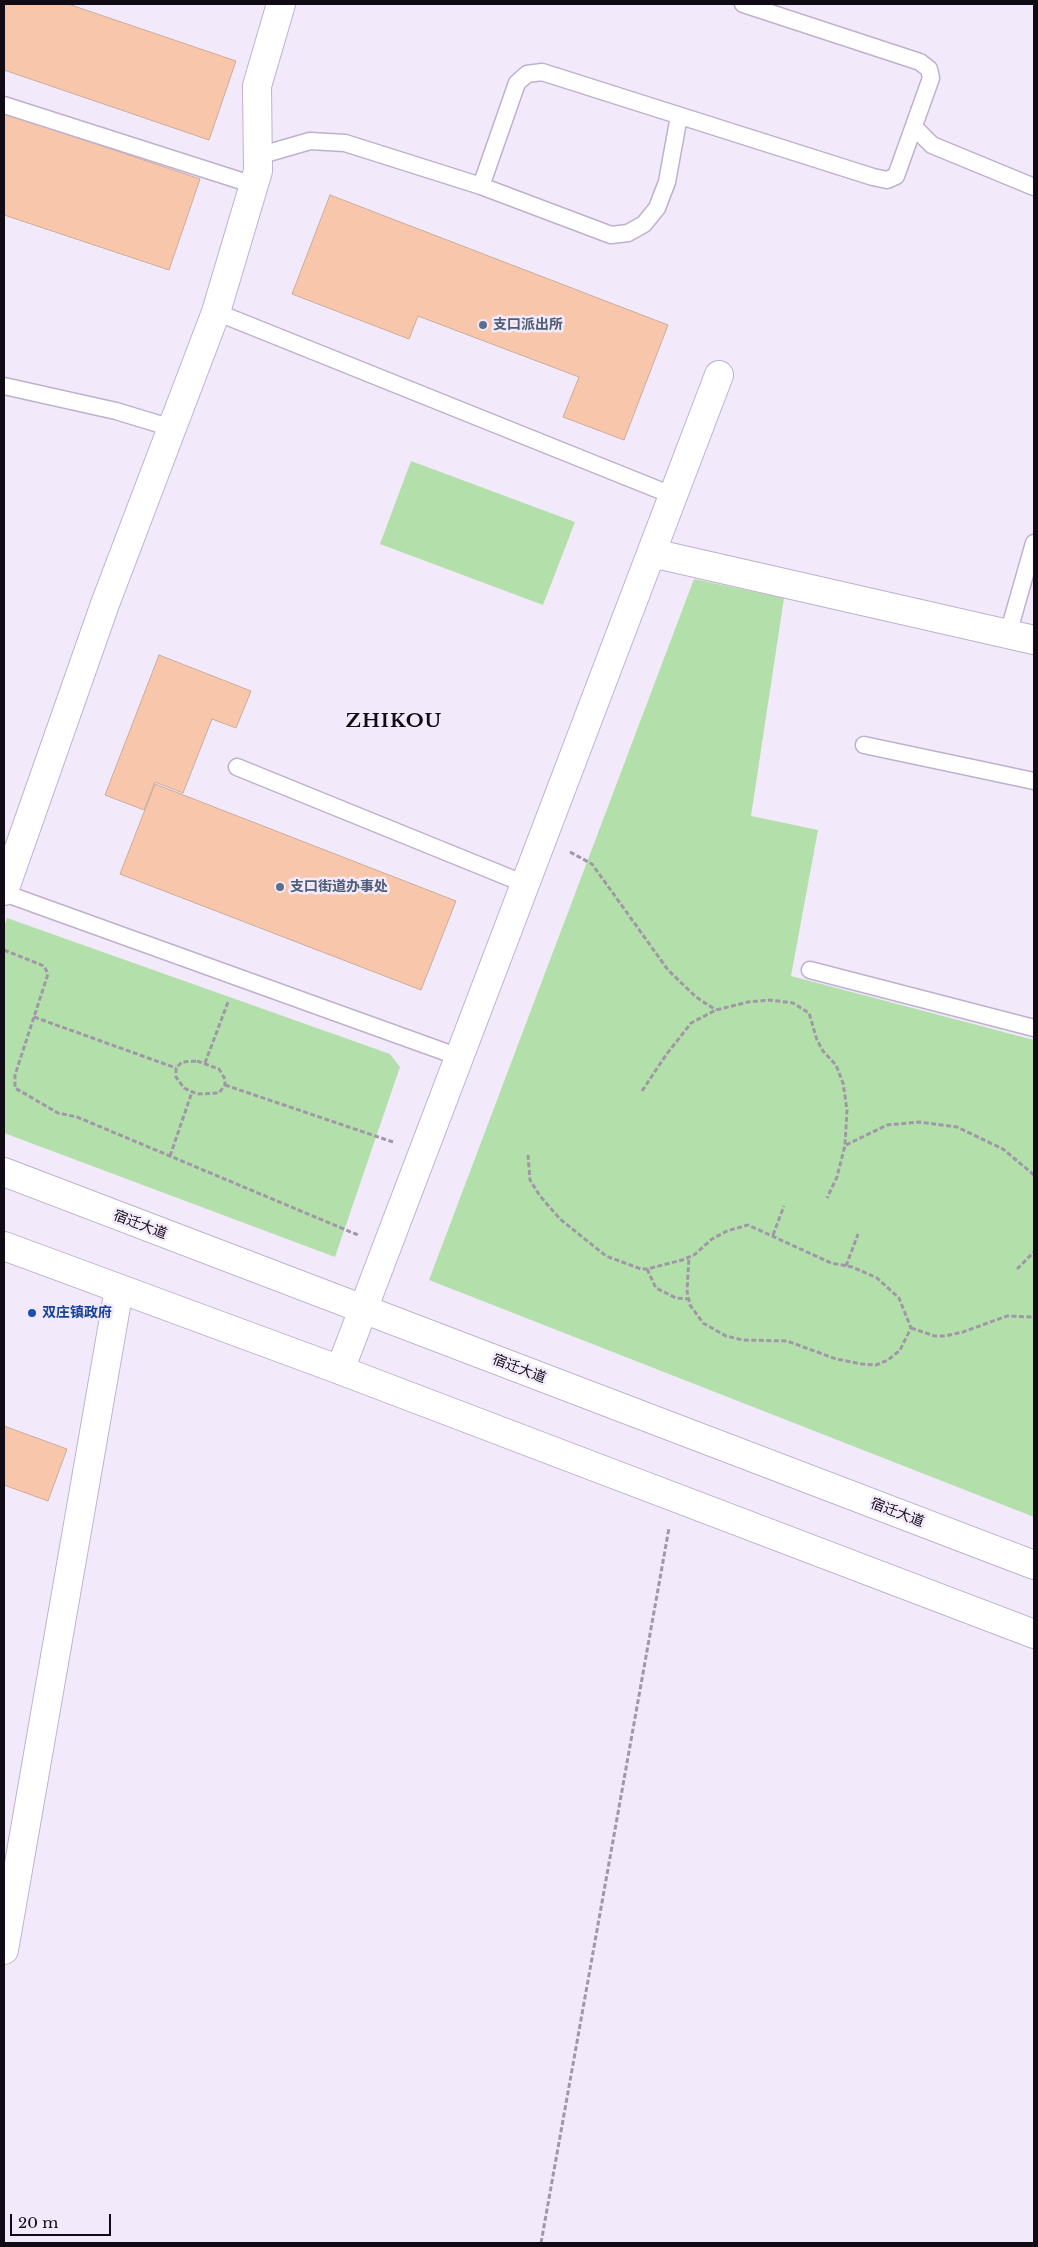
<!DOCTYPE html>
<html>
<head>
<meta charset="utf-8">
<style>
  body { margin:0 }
  #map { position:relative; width:1038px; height:2247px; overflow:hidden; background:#f2e9fb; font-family:"Libre Baskerville",serif }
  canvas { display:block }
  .frame { position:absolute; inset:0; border:5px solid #100b15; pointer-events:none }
  .scale { position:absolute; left:10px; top:2214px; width:101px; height:22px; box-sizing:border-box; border:2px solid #100b15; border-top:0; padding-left:6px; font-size:15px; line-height:18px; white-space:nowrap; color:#100b15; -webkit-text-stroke:4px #f2e9fb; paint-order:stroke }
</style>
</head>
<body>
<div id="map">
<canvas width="1038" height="2247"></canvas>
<div class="frame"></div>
<div class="scale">20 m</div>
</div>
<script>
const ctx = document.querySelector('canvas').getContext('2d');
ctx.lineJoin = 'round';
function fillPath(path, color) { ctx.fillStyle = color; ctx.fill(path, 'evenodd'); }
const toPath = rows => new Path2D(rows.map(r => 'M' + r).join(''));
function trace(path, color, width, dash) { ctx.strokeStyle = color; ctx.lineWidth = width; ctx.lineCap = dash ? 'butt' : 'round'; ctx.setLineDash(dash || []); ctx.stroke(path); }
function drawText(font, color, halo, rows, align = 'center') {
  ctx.font = font + ' "Libre Baskerville","Noto Sans SC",serif'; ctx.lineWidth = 5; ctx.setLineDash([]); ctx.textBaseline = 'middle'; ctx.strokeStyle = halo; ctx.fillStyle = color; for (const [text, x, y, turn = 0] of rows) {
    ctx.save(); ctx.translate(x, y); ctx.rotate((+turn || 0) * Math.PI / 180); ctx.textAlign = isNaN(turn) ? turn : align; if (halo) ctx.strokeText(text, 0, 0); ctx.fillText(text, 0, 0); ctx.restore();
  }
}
const green = toPath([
  [411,461,575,522,543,605,380,544],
  [694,579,784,598,751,816,818,830,791,976,1034,1040,1034,1517,429,1280],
  [7,918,390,1054,400,1067,335,1257,4,1133,4,927]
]);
const building = toPath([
  [4,4,68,4,236,61,209,140,4,70,4,4],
  [4,113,200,179,169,270,4,215,4,113],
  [330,195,668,325,624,440,563,417,579,377,418,316,409,339,292,294,330,195],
  [159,655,251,691,236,728,212,719,183,793,155,782,144,810,105,795,159,655],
  [155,784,456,901,421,990,120,874,155,784],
  [4,1426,67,1449,48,1501,4,1485,4,1426]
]);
const path = toPath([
  [570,852,592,864,668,970,696,997,716,1010],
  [4,950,44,966,48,974,15,1075,15,1088,58,1113,77,1117,358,1235],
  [34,1017,176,1068],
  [197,1061,219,1069,225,1079,225,1085,219,1093,197,1094,184,1088,176,1077,176,1068,182,1062,197,1061],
  [205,1063,228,1002],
  [225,1085,393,1142],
  [642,1091,666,1055,691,1023,716,1010,748,1002,770,1000,793,1003,809,1013,817,1040,823,1051,836,1065,843,1083,847,1110,845,1145,837,1177,827,1198],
  [846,1145,887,1125,919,1122,957,1127,1003,1149,1034,1175],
  [528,1155,530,1180,540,1196,560,1219,606,1256,641,1269,647,1269,682,1260,694,1255,712,1239,727,1231,748,1225,831,1263,852,1267,877,1278,899,1298,911,1328,900,1350,888,1360,876,1365,862,1364,836,1359,787,1341,743,1340,726,1336,703,1323,690,1305,687,1291,689,1257],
  [170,1156,192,1092],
  [773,1235,784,1206],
  [846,1266,858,1234],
  [647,1269,656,1288,676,1298,689,1299],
  [1017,1269,1034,1252],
  [911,1328,935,1336,945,1336,963,1332,1007,1316,1034,1317],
  [541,2243,669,1528]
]);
const lane = toPath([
  [4,105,254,185],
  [915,128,932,145,1034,187],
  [258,156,310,141,345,143,481,186,611,235,628,233,644,224,657,208,667,182,679,116],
  [481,186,517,83,527,74,542,72,873,177,887,180,896,176,931,78,929,69,920,62,743,4],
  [216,312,674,496],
  [4,386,116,411,172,428],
  [1008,634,1034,543],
  [864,745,1034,781],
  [237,767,525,884],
  [4,893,459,1057],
  [810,970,1034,1028]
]);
const street = toPath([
  [652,553,1034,640],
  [4,891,105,604,216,312,258,171,257,86,281,4],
  [340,1370,719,375],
  [4,1950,119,1289]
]);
const primary = toPath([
  [4,1172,1034,1565],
  [4,1246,340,1370,1034,1634]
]);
const markers = [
  [483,325,5,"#5c6f8a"],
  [280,887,5,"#5c6f8a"],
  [32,1313,5,"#1a4fb4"]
];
const serviceNames = [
  ["支口派出所",493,325],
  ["支口街道办事处",290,887]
];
const streetNames = [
  ["宿迁大道",140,1225,21],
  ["宿迁大道",519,1369,21],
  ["宿迁大道",897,1513,21]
];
const transitNames = [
  ["双庄镇政府",42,1313]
];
const districtNames = [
  ["ZHIKOU",394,722]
];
fillPath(green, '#b3e0aa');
fillPath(building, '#f8c6ab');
trace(building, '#cbac9c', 1);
trace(lane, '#bfb1ce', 19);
trace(street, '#bfb1ce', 30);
trace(primary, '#bfb1ce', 30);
trace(path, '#a098a7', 3, [5, 2.5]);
trace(lane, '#fff', 16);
trace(street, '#fff', 28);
trace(primary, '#fff', 28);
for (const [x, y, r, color] of markers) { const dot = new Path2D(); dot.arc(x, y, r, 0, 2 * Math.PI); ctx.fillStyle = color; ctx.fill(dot); trace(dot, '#f2e9fb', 2); }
drawText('bold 14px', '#4e5e75', '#f2e9fb', serviceNames, 'left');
drawText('14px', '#100b15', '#f2e9fb', streetNames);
drawText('bold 14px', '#164399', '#f2e9fb', transitNames, 'left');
ctx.letterSpacing = '1px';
drawText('bold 19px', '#100b15', '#f2e9fb', districtNames);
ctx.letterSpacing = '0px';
</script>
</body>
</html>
